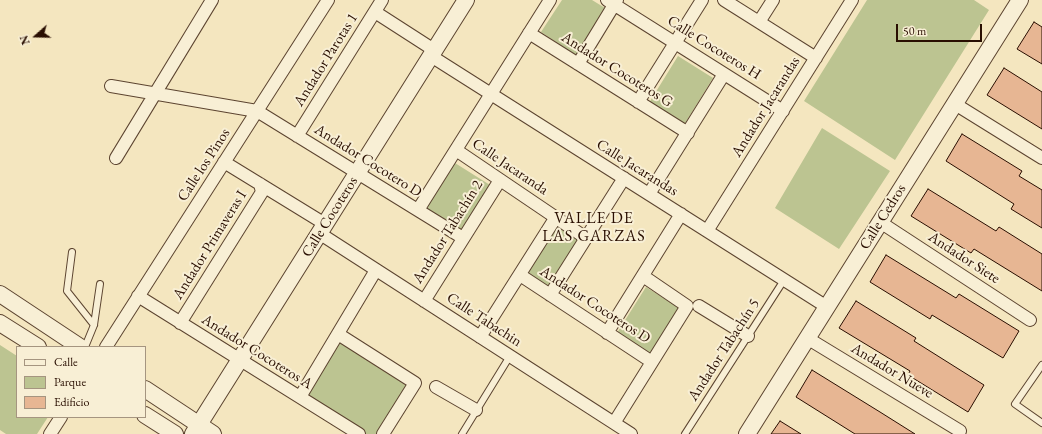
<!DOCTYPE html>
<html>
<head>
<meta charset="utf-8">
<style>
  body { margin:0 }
  #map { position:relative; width:1042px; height:434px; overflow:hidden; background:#f4e6bf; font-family:"EB Garamond",serif }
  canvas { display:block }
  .legend { position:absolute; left:16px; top:346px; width:130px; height:72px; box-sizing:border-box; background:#f8efd5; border:1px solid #a59580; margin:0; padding:5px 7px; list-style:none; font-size:12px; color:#290e01 }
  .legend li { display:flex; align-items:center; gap:8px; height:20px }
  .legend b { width:20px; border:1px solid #a59580 }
  .north { position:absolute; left:16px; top:16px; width:40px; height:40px; -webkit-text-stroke:3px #f8efd5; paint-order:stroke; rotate:250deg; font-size:11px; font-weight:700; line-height:16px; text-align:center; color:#290e01 }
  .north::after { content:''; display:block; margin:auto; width:14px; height:18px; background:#290e01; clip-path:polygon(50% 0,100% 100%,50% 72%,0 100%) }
  .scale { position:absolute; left:896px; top:24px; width:86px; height:18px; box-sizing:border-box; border:2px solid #290e01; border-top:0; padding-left:5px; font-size:12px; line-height:14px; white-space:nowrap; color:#290e01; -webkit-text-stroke:3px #f8efd5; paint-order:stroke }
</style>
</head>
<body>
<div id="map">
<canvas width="1042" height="434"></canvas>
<ul class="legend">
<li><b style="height:5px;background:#f8efd5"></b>Calle</li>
<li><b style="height:11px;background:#bcc491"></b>Parque</li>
<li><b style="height:11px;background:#e7b693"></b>Edificio</li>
</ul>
<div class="north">N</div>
<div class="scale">50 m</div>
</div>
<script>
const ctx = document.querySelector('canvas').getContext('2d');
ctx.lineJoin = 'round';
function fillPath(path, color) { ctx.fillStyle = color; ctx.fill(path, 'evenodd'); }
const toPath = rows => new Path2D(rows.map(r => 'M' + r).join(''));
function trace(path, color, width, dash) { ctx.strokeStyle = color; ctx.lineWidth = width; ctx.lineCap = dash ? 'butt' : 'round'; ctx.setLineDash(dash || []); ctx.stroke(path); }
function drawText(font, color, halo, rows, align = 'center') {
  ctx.font = font + ' "EB Garamond",serif'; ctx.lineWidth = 4; ctx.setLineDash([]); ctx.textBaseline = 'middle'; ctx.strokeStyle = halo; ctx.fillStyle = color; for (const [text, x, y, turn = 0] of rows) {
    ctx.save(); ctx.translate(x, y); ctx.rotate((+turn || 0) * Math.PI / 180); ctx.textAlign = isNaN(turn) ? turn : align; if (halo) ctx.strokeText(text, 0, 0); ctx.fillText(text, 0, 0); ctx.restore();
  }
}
const green = toPath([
  [562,0,592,0,605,8,576,55,541,32],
  [867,0,974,0,989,10,895,160,804,101],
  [678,56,713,78,684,125,649,103],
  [822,128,890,171,839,249,775,208],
  [455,163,490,185,460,231,426,209],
  [557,226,580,241,549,290,526,275],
  [646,287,681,309,652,355,617,333],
  [340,343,407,386,376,434,365,434,306,396],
  [0,345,17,356,17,417,48,417,37,434,6,434,0,430]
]);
const building = toPath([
  [1034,22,1042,27,1042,64,1017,49,1034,22],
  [1004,68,1042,92,1042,129,987,95,1004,68],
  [962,134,1022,171,1019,176,1042,190,1042,228,1011,209,1014,204,946,161,962,134],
  [928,189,996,231,999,227,1042,254,1042,291,974,249,971,253,911,216,928,189],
  [886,255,956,298,959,294,1019,331,1003,358,932,315,930,319,870,282,886,255],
  [856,301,916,338,914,341,984,385,968,412,908,375,910,371,839,328,856,301],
  [812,370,880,412,915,434,855,434,796,397,812,370],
  [780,421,801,434,771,434,780,421]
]);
const service = toPath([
  [72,252,67,291,94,325],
  [85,347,94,325,100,284],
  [1042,365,1015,404,1042,423],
  [462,434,510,356],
  [685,434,784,280]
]);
const minor = toPath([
  [607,0,783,111],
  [724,0,816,58],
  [375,12,434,50],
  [759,22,773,0],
  [529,33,688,133],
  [431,56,827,307],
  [578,64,617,0],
  [111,86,257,111,463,238],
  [638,102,702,0],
  [955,104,1042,158],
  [297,136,382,0],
  [456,150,586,238],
  [116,158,212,0],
  [224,162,325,224],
  [649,194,724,74],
  [418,210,550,0],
  [880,222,1030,320],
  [707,231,852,0],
  [319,233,631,434],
  [520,275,652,362],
  [550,295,624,178],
  [138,296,359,434],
  [424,301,500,180],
  [699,306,748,336],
  [180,323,262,192,260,184],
  [607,333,681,214],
  [338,334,415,383,383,434],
  [480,337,556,217],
  [807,338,960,431],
  [106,347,328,0],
  [436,387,476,410],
  [300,397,376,270],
  [614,423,687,306,643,276],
  [50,434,61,417]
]);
const tertiary = toPath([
  [0,294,80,347],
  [0,323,38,347],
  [145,389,213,434],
  [145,415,175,434],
  [193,434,466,0],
  [747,434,1020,0]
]);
const streetNames = [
  ["Calle Cocoteros H",714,48,32],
  ["Andador Parotas 1",326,60,-58],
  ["Andador Cocoteros G",617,70,32],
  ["Andador Jacarandas",766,107,-58],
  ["Andador Cocotero D",368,161,32],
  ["Calle los Pinos",204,165,-57],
  ["Calle Jacaranda",510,167,34],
  ["Calle Jacarandas",637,168,32],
  ["Calle Cocoteros",330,217,-58],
  ["Calle Cedros",883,217,-58],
  ["Andador Tabachín 2",448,232,-58],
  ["Andador Primaveras I",210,245,-58],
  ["Andador Siete",964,258,33],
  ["Andador Cocoteros D",595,305,33],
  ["Calle Tabachin",484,320,33],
  ["Andador Tabachín 5",724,350,-57],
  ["Andador Cocoteros A",257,352,32],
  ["Andador Nueve",892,371,31]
];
const neighbourhoodNames = [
  ["VALLE DE",594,219],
  ["LAS GARZAS",594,237]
];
fillPath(green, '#bcc491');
fillPath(building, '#e7b693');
trace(building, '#290e01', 1);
trace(service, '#5c4430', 8);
trace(minor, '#5c4430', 14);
trace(tertiary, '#5c4430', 18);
trace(service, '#f8efd5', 6);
trace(minor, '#f8efd5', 12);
trace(tertiary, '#f8efd5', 16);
drawText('15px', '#290e01', '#f8efd5', streetNames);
ctx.letterSpacing = '1px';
drawText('16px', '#290e01', '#f8efd5', neighbourhoodNames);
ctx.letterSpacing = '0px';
</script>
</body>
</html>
